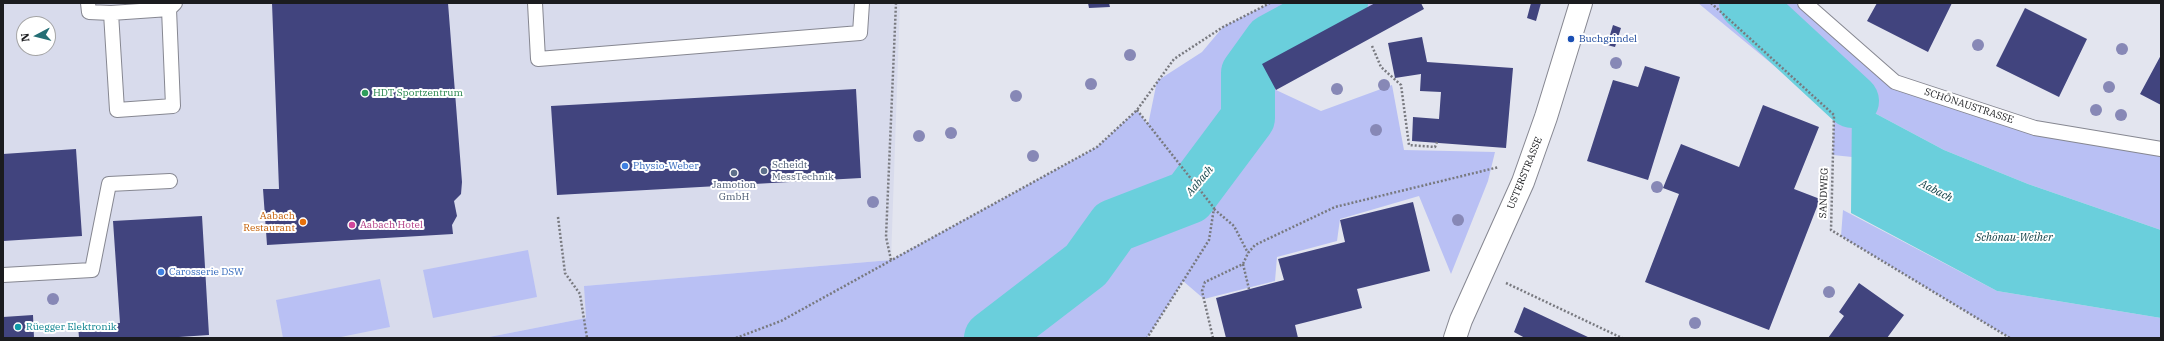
<!DOCTYPE html>
<html>
<head>
<meta charset="utf-8">
<style>
  body { margin:0 }
  #map { position:relative; width:2164px; height:341px; overflow:hidden; background:#e3e5ef; font-family:"IBM Plex Serif",serif }
  canvas { display:block }
  .frame { position:absolute; inset:0; border:4px solid #1b1c1f; pointer-events:none }
  .north { position:absolute; left:16px; top:16px; width:40px; height:40px; box-sizing:border-box; background:#fff; border:1px solid #a4a4a5; border-radius:50%; rotate:263deg; font-size:11px; font-weight:700; line-height:16px; text-align:center; color:#1b1c1f }
  .north::after { content:''; display:block; margin:auto; width:14px; height:18px; background:#246e75; clip-path:polygon(50% 0,100% 100%,50% 72%,0 100%) }
</style>
</head>
<body>
<div id="map">
<canvas width="2164" height="341"></canvas>
<div class="frame"></div>
<div class="north">N</div>
</div>
<script>
const ctx = document.querySelector('canvas').getContext('2d');
ctx.lineJoin = 'round';
function fillPath(path, color) { ctx.fillStyle = color; ctx.fill(path, 'evenodd'); }
const toPath = rows => new Path2D(rows.map(r => 'M' + r).join(''));
function trace(path, color, width, dash) { ctx.strokeStyle = color; ctx.lineWidth = width; ctx.lineCap = dash ? 'butt' : 'round'; ctx.setLineDash(dash || []); ctx.stroke(path); }
function drawText(font, color, halo, rows, align = 'center') {
  ctx.font = font + ' "IBM Plex Serif",serif'; ctx.lineWidth = 4; ctx.setLineDash([]); ctx.textBaseline = 'middle'; ctx.strokeStyle = halo; ctx.fillStyle = color; for (const [text, x, y, turn = 0] of rows) {
    ctx.save(); ctx.translate(x, y); ctx.rotate((+turn || 0) * Math.PI / 180); ctx.textAlign = isNaN(turn) ? turn : align; if (halo) ctx.strokeText(text, 0, 0); ctx.fillText(text, 0, 0); ctx.restore();
  }
}
const built = toPath([
  [3,3,900,3,891,260,585,286,586,318,484,338,3,338],
  [24,24,48,24,48,48,24,48]
]);
const green = toPath([
  [1270,3,1375,3,1262,64,1276,90,1321,111,1392,85,1404,150,1495,152,1488,181,1451,274,1419,196,1340,219,1337,241,1277,257,1275,281,1204,299,1183,281,1147,338,484,338,586,318,584,286,891,260,1097,147,1137,110,1148,125,1157,81,1202,52,1223,27],
  [1698,3,1805,3,1895,82,2035,128,2161,149,2161,230,2028,184,1944,150,1852,101,1852,157,1833,155,1834,115],
  [1843,210,1997,291,2161,318,2161,338,2010,338,1841,236],
  [528,250,537,297,433,318,423,270],
  [380,279,390,327,336,338,283,338,276,300]
]);
const water = toPath([
  [1852,101,1944,150,2028,184,2161,230,2161,318,1997,291,1851,213]
]);
const river = toPath([
  [1746,3,1852,101],
  [991,338,1086,265,1114,226,1189,197,1248,118,1248,73,1271,41,1341,3]
]);
const building = toPath([
  [272,3,448,3,462,182,461,194,454,201,457,216,452,225,453,234,267,245,263,189,279,189],
  [1088,3,1109,3,1110,7,1089,8],
  [1375,3,1421,3,1424,9,1276,90,1262,64],
  [1531,3,1541,3,1536,21,1527,18],
  [1877,3,1952,3,1928,52,1867,21],
  [2025,8,2087,39,2059,97,1996,66],
  [1613,25,1621,28,1615,47,1607,45],
  [1422,37,1427,62,1513,68,1506,148,1412,141,1413,117,1439,119,1441,92,1420,91,1421,74,1395,78,1388,43],
  [2161,55,2161,105,2140,94],
  [1645,66,1680,77,1648,180,1587,161,1613,80,1638,87],
  [856,89,861,178,557,195,551,106],
  [1763,105,1819,127,1794,189,1820,199,1769,330,1645,282,1679,194,1663,188,1681,144,1739,167],
  [76,149,82,236,3,241,3,154],
  [1413,202,1430,271,1357,289,1362,308,1295,325,1298,338,1226,338,1216,298,1284,280,1278,259,1345,242,1340,220],
  [202,216,209,335,164,338,79,338,78,325,120,323,113,221],
  [1859,283,1904,315,1887,338,1828,338,1844,316,1839,312],
  [1524,307,1590,338,1525,338,1514,332],
  [33,315,34,338,3,338,3,317]
]);
const path = toPath([
  [1711,3,1834,115,1831,230,2010,338],
  [1372,46,1381,67,1401,85,1409,145,1435,147,1437,142],
  [1137,110,1214,208,1209,240,1147,338],
  [1214,209,1234,226,1248,253],
  [558,217,565,273,580,294,587,338],
  [891,260,886,237,896,3],
  [1243,264,1249,289],
  [1506,283,1622,338],
  [736,338,781,321,1097,147,1137,110,1174,59,1223,27,1270,3],
  [1213,338,1202,291,1205,282,1243,264,1248,253,1255,245,1335,207,1499,167]
]);
const service = toPath([
  [88,3,89,12,111,13,169,9,175,3],
  [535,3,538,59,860,33,862,3],
  [1805,3,1895,82,2035,128,2161,149],
  [111,13,117,110,173,106,169,9],
  [3,275,92,270,109,184,170,181]
]);
const secondary = toPath([
  [1455,338,1461,320,1523,182,1546,117,1581,3]
]);
const trees = [
  [1978,45],
  [2122,49],
  [1130,55],
  [1616,63],
  [1091,84],
  [1384,85],
  [2109,87],
  [1337,89],
  [1016,96],
  [2096,110],
  [2121,115],
  [1376,130],
  [951,133],
  [919,136],
  [1033,156],
  [1657,187],
  [873,202],
  [1458,220],
  [1829,292],
  [53,299],
  [1695,323]
];
const markers = [
  [1571,39,4,"#1a4fb4"],
  [365,93,4,"#2e9e5b"],
  [625,166,4,"#3f7fe0"],
  [764,171,4,"#5c6f8a"],
  [734,173,4,"#5c6f8a"],
  [303,222,4,"#e8710a"],
  [352,225,4,"#d1479c"],
  [161,272,4,"#3f7fe0"],
  [18,327,4,"#0f9aa8"]
];
const transitNames = [
  ["Buchgrindel",1579,39]
];
const leisureNames = [
  ["HDT Sportzentrum",373,93]
];
const streetNames = [
  ["SCHÖNAUSTRASSE",1969,106,18],
  ["USTERSTRASSE",1525,173,-68],
  ["SANDWEG",1824,193,-88]
];
const serviceNames = [
  ["Scheidt",772,165],
  ["MessTechnik",772,177],
  ["Jamotion",734,185,"center"],
  ["GmbH",734,197,"center"]
];
const shopNames = [
  ["Physio-Weber",633,166],
  ["Carosserie DSW",169,272]
];
const foodNames = [
  ["Aabach",295,216],
  ["Restaurant",295,228]
];
const hotelNames = [
  ["Aabach Hotel",360,225]
];
const cultureNames = [
  ["Rüegger Elektronik",26,327]
];
const waterNames = [
  ["Aabach",1200,181,-50],
  ["Aabach",1936,191,27],
  ["Schönau-Weiher",2014,238]
];
fillPath(built, '#d8dbec');
fillPath(green, '#b9c0f4');
fillPath(water, '#6acfdc');
trace(river, '#6acfdc', 54);
fillPath(building, '#41447e');
trace(service, '#868791', 16);
trace(secondary, '#868791', 24);
trace(path, '#78797f', 2.5, [2, 2]);
trace(service, '#fff', 14);
trace(secondary, '#fff', 22);
ctx.fillStyle = '#8788b6';
for (const [x, y] of trees) { ctx.beginPath(); ctx.arc(x, y, 6, 0, 2 * Math.PI); ctx.fill(); }
for (const [x, y, r, color] of markers) { const dot = new Path2D(); dot.arc(x, y, r, 0, 2 * Math.PI); ctx.fillStyle = color; ctx.fill(dot); trace(dot, '#fff', 1.5); }
drawText('10px', '#164399', '#fff', transitNames, 'left');
drawText('10px', '#27864d', '#fff', leisureNames, 'left');
drawText('10px', '#1b1c1f', '#fff', streetNames);
drawText('10px', '#4e5e75', '#fff', serviceNames, 'left');
drawText('10px', '#366cbe', '#fff', shopNames, 'left');
drawText('10px', '#c56008', '#fff', foodNames, 'right');
drawText('10px', '#b23c85', '#fff', hotelNames, 'left');
drawText('10px', '#0d838f', '#fff', cultureNames, 'left');
drawText('italic 11px', '#104046', '#fff', waterNames);
</script>
</body>
</html>
